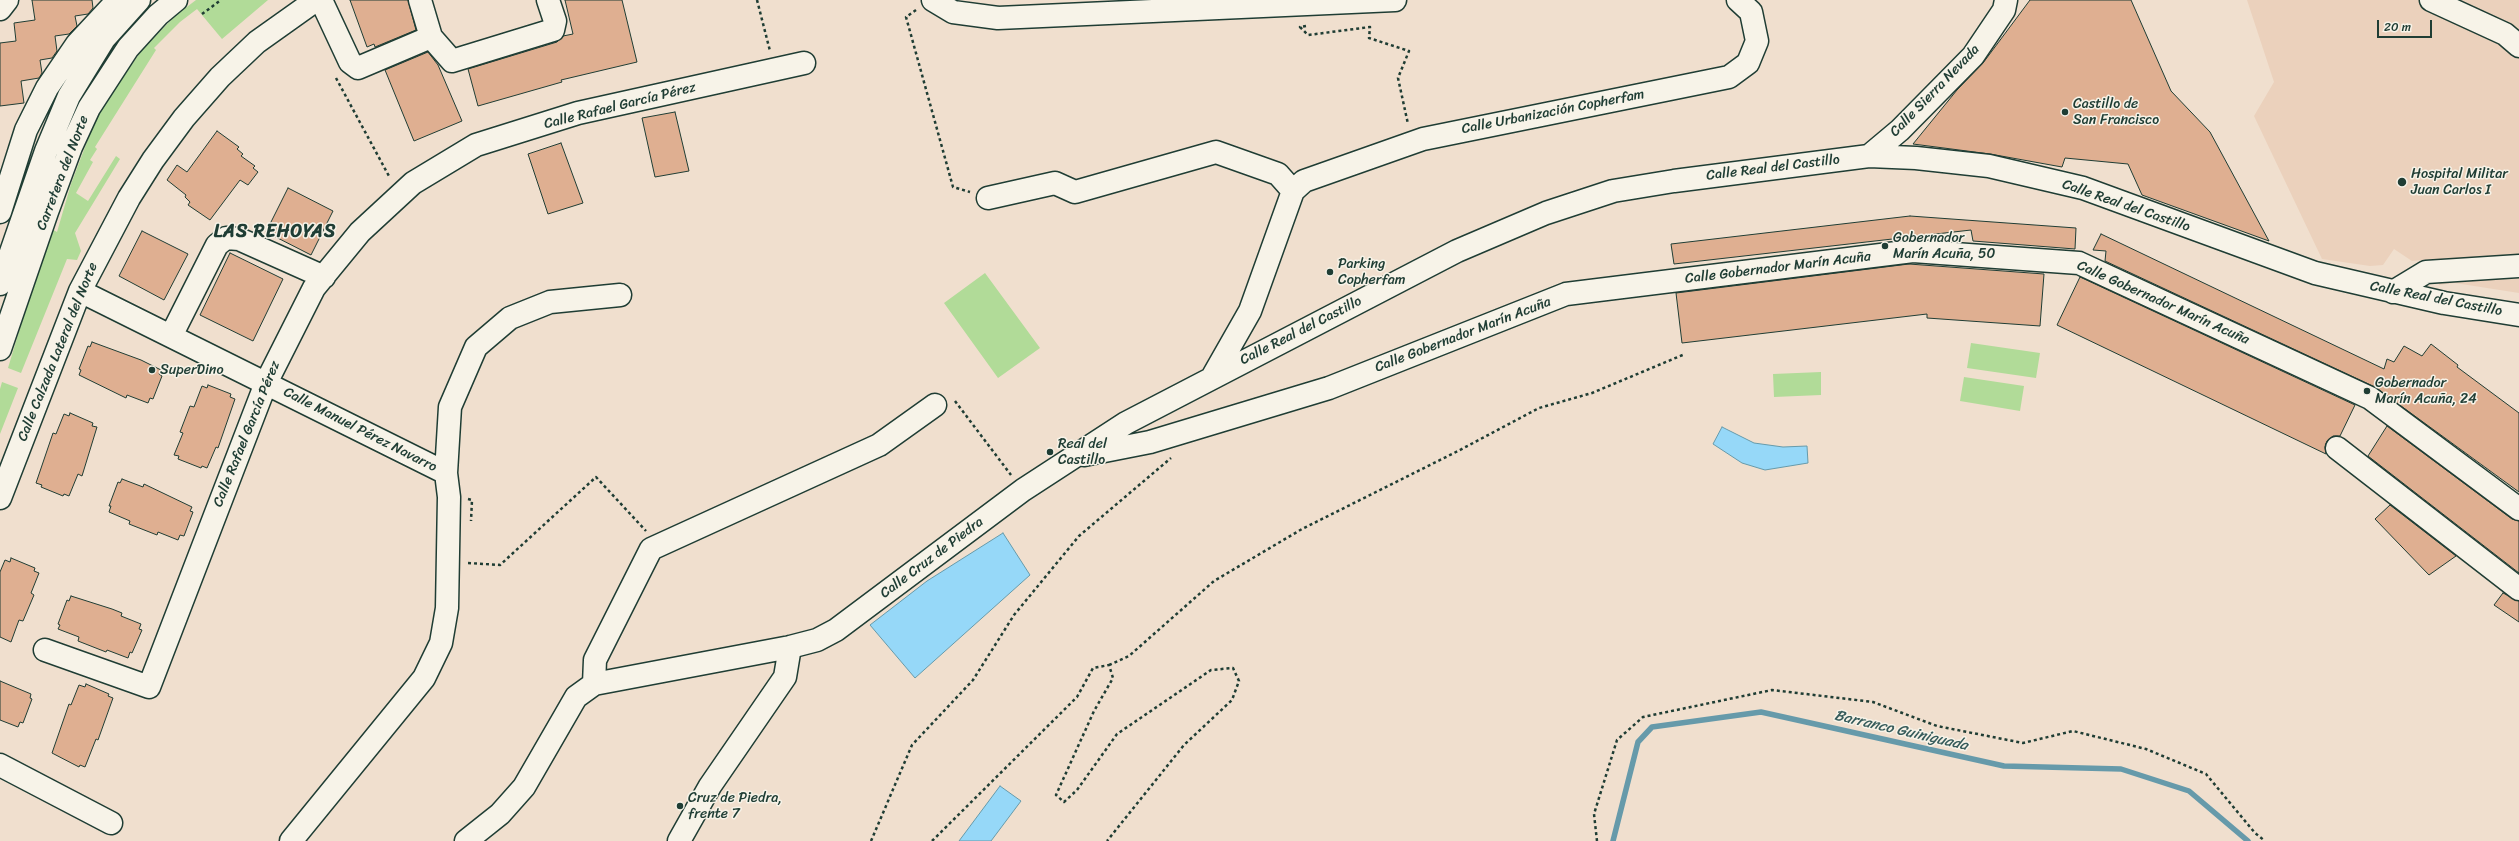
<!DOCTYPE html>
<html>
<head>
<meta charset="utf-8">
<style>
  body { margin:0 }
  #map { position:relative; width:2519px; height:841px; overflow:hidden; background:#f0dfce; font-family:Sriracha,sans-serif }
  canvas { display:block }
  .scale { position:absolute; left:2377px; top:20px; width:55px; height:18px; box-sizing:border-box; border:2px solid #1f3d34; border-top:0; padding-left:5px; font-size:12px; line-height:14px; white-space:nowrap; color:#1f3d34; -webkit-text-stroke:3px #f7f3e8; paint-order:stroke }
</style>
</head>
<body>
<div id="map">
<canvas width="2519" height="841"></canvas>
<div class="scale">20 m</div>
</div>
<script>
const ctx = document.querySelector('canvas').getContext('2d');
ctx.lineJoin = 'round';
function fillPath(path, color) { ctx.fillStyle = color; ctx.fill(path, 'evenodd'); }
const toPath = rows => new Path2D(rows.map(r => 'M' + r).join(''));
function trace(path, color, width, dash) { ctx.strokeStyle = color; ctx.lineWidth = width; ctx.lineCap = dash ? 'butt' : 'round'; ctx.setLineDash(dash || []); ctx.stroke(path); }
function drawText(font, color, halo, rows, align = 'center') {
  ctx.font = font + ' Sriracha,sans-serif'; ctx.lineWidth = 3; ctx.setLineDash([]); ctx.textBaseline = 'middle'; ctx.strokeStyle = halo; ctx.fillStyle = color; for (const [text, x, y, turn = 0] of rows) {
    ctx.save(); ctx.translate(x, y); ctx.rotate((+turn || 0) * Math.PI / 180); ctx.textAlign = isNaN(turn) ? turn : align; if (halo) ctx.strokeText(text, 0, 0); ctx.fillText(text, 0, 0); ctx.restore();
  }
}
const built = toPath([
  [2247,0,2519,0,2519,293,2455,283,2439,285,2435,259,2412,261,2394,249,2383,265,2370,266,2322,259,2254,116,2274,82]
]);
const green = toPath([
  [196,0,268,0,222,39,197,9,180,22,154,48,156,50,95,147,97,149,90,160,93,162,76,193,88,201,116,156,120,159,75,233,81,251,77,260,67,259,21,373,8,368,50,228,57,232,71,184,93,126,105,103,142,50,175,16],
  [985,273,1040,348,998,378,944,303],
  [1971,343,2040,353,2036,378,1967,368],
  [1821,372,1821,395,1774,397,1773,374],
  [1964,377,2024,386,2020,411,1960,401],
  [2,382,18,388,0,434,0,389]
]);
const water = toPath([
  [1722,427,1754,443,1783,447,1807,446,1808,463,1765,470,1742,463,1713,444,1722,427],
  [1003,533,1030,575,915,678,870,625,927,581,1003,533],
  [1000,786,1021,801,991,841,959,841,1000,786]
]);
const stream = toPath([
  [1613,841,1638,742,1652,727,1761,712,2004,766,2121,769,2189,791,2248,841]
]);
const building = toPath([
  [32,0,92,0,93,8,88,14,75,16,77,26,69,34,55,36,57,51,52,58,40,60,42,73,39,78,21,81,24,103,0,106,0,43,16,41,14,23,35,20,32,0],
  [350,0,408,0,416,30,375,47,374,44,367,47,350,0],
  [565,0,622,0,637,62,561,80,562,82,478,106,468,69,557,42,563,36,573,34,565,0],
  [2030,0,2131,0,2171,91,2210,132,2269,241,2142,195,2128,164,2065,158,2062,167,1990,154,1913,144,1957,90,1983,63,2030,0],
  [428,52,438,65,462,121,414,141,385,70,428,52],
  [675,112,689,171,655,177,642,118,675,112],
  [217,131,239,147,237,149,243,154,241,156,255,166,253,168,258,172,248,185,240,180,210,220,188,205,190,202,185,197,186,195,167,180,177,165,187,172,217,131],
  [561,143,583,203,548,214,528,154,561,143],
  [288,188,333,211,311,255,266,232,288,188],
  [1910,216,2076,228,2075,249,1973,241,1971,230,1674,264,1671,244,1910,216],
  [142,231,188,254,164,300,119,276,142,231],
  [2101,234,2384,369,2387,359,2394,362,2404,346,2422,356,2431,344,2458,365,2457,367,2519,413,2519,492,2375,387,2105,261,2106,251,2093,250,2101,234],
  [230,253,283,279,253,341,200,315,230,253],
  [1909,264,2044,274,2040,326,1927,318,1927,314,1682,343,1676,293,1909,264],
  [2080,277,2355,405,2340,436,2333,436,2327,441,2325,447,2326,454,2057,325,2080,277],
  [92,342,141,360,161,370,159,374,162,376,153,399,150,398,148,403,127,395,126,398,79,375,81,370,79,369,88,346,90,347,92,342],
  [208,385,231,394,230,397,235,399,218,448,216,447,207,468,202,466,201,468,178,459,179,456,174,455,183,433,180,432,190,406,194,407,202,386,207,388,208,385],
  [70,413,93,423,92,426,97,427,82,476,78,474,69,496,64,494,63,496,41,487,42,485,36,483,53,433,56,434,64,414,69,416,70,413],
  [2387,426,2512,519,2519,521,2519,573,2368,456,2387,426],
  [122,479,143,487,144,484,192,507,190,511,193,512,184,536,180,535,178,540,158,532,157,535,129,524,130,521,109,512,111,506,109,506,118,482,120,483,122,479],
  [2390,505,2456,556,2429,575,2375,519,2390,505],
  [11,558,35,568,34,571,39,573,31,593,34,595,23,621,19,620,11,642,0,637,0,572,5,560,10,562,11,558],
  [2503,593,2519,601,2519,622,2494,605,2503,593],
  [71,596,112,609,122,613,121,616,141,624,139,629,142,630,132,653,130,652,128,658,107,650,106,652,78,641,79,637,58,629,60,625,58,624,67,600,69,601,71,596],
  [0,681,31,694,30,698,32,699,23,723,20,722,18,727,0,720,0,681],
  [86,684,109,694,108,696,113,698,98,740,96,739,85,767,80,765,79,767,52,753,69,704,71,705,79,685,85,687,86,684]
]);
const path = toPath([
  [757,0,770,51],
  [916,10,906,17,953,187,970,192],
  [202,14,221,0],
  [1306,26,1300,27,1308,35,1370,27,1369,38,1409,51,1398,78,1408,124],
  [336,78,390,178],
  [955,401,1011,475],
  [468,499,472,500,471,521],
  [468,563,500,565,596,477,646,531],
  [1109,665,1129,656,1214,581,1302,529,1458,451,1539,408,1592,393,1685,354],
  [871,841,912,745,973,680,1014,615,1079,536,1171,458],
  [932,841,1077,697,1093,668,1109,665,1113,678,1094,711,1056,795,1064,802,1077,790,1117,734,1211,670,1233,668,1239,681,1232,700,1184,745,1107,841],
  [1597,841,1594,814,1617,740,1643,717,1772,690,1873,702,1937,726,2023,743,2073,731,2146,749,2206,774,2255,833,2265,841]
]);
const minor = toPath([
  [321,0,350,62,358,68,431,37],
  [420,0,431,37,452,61,553,30,555,21,548,0],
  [933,0,953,12,998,18,1395,0],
  [2431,0,2505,34,2519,46],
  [0,9,7,0],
  [1869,156,1900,130,1973,56,2004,10,2006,0],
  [988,198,1055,183,1075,192,1216,152,1278,174,1293,191],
  [0,212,26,130,47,88,77,44,118,0],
  [0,284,46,151,69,96,104,39,139,0],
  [80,291,446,473],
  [2393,292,2426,272,2519,266],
  [171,336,217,245,226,238,239,239,324,277],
  [0,349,47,212,71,147,89,108,128,48,158,15,176,0],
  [1213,376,1250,311,1293,191,1304,181,1423,139,1729,77,1748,63,1757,41,1751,12,1738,0],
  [2337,448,2519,589],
  [1084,455,1150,442,1329,388,1566,294,1913,251,2079,263,2370,398,2519,509],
  [0,498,80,291,129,198,153,160,184,118,220,77,257,42,316,0],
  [45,650,149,687,266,383,314,288,360,232,413,183,476,145,578,113,804,63],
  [594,684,595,660,651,549,879,445,935,405],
  [0,765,111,823],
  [291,841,424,678,441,643,447,608,449,497,446,473,450,407,476,347,510,318,550,302,620,295],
  [466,841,500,814,524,787,576,697,594,684,790,647,817,640,836,630,1023,490,1126,423,1457,251,1546,213,1613,191,1674,181,1869,156,1916,158,1989,166,2083,188,2315,273,2444,303,2519,315],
  [679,841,710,786,785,677,790,647]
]);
const markers = [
  [2065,112,4,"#1f3d34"],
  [2402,182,5,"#1f3d34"],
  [1885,246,4,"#1f3d34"],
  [1330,272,4,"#1f3d34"],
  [152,370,4,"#1f3d34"],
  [2367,391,4,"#1f3d34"],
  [1050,452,4,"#1f3d34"],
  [680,806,4,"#1f3d34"]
];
const streetNames = [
  ["Calle Sierra Nevada",1935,91,-46],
  ["Calle Rafael García Pérez",620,106,-14],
  ["Calle Urbanización Copherfam",1553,112,-11],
  ["Calle Real del Castillo",1773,168,-7],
  ["Carretera del Norte",63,173,-69],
  ["Calle Real del Castillo",2126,206,19],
  ["Calle Gobernador Marín Acuña",1778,268,-7],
  ["Calle Real del Castillo",2436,299,11],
  ["Calle Gobernador Marín Acuña",2163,303,24],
  ["Calle Real del Castillo",1301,331,-27],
  ["Calle Gobernador Marín Acuña",1463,335,-21],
  ["Calle Calzada Lateral del Norte",58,352,-68],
  ["Calle Manuel Pérez Navarro",360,430,27],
  ["Calle Rafael García Pérez",247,434,-68],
  ["Calle Cruz de Piedra",932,558,-37]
];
const poiNames = [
  ["Castillo de",2073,104],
  ["San Francisco",2073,120],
  ["Hospital Militar",2411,174],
  ["Juan Carlos I",2411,190],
  ["Gobernador",1893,238],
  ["Marín Acuña, 50",1893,254],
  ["Parking",1338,264],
  ["Copherfam",1338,280],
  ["SuperDino",160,370],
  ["Gobernador",2375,383],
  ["Marín Acuña, 24",2375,399],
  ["Real del",1058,444],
  ["Castillo",1058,460],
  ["Cruz de Piedra,",688,798],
  ["frente 7",688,814]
];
const waterNames = [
  ["Barranco Guiniguada",1901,731,13]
];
const districtNames = [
  ["LAS REHOYAS",275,232]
];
fillPath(built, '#ebd1bc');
fillPath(green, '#b1db98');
fillPath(water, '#96d8f8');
trace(water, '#669aaa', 1);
trace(stream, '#669aaa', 5.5);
fillPath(building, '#dfaf91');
trace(building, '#1f3d34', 1);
trace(minor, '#1f3d34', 25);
trace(path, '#1f3d34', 2.5, [3, 3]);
trace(minor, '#f7f3e8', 22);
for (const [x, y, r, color] of markers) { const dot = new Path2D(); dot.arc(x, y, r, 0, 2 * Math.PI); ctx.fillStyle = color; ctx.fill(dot); trace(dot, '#f7f3e8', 1.5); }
drawText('14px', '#1f3d34', '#f7f3e8', streetNames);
drawText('14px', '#1f3d34', '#f7f3e8', poiNames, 'left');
drawText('italic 15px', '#375c5b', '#f7f3e8', waterNames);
ctx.letterSpacing = '1px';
drawText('bold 18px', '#1f3d34', '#f7f3e8', districtNames);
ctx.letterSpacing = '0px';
</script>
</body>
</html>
